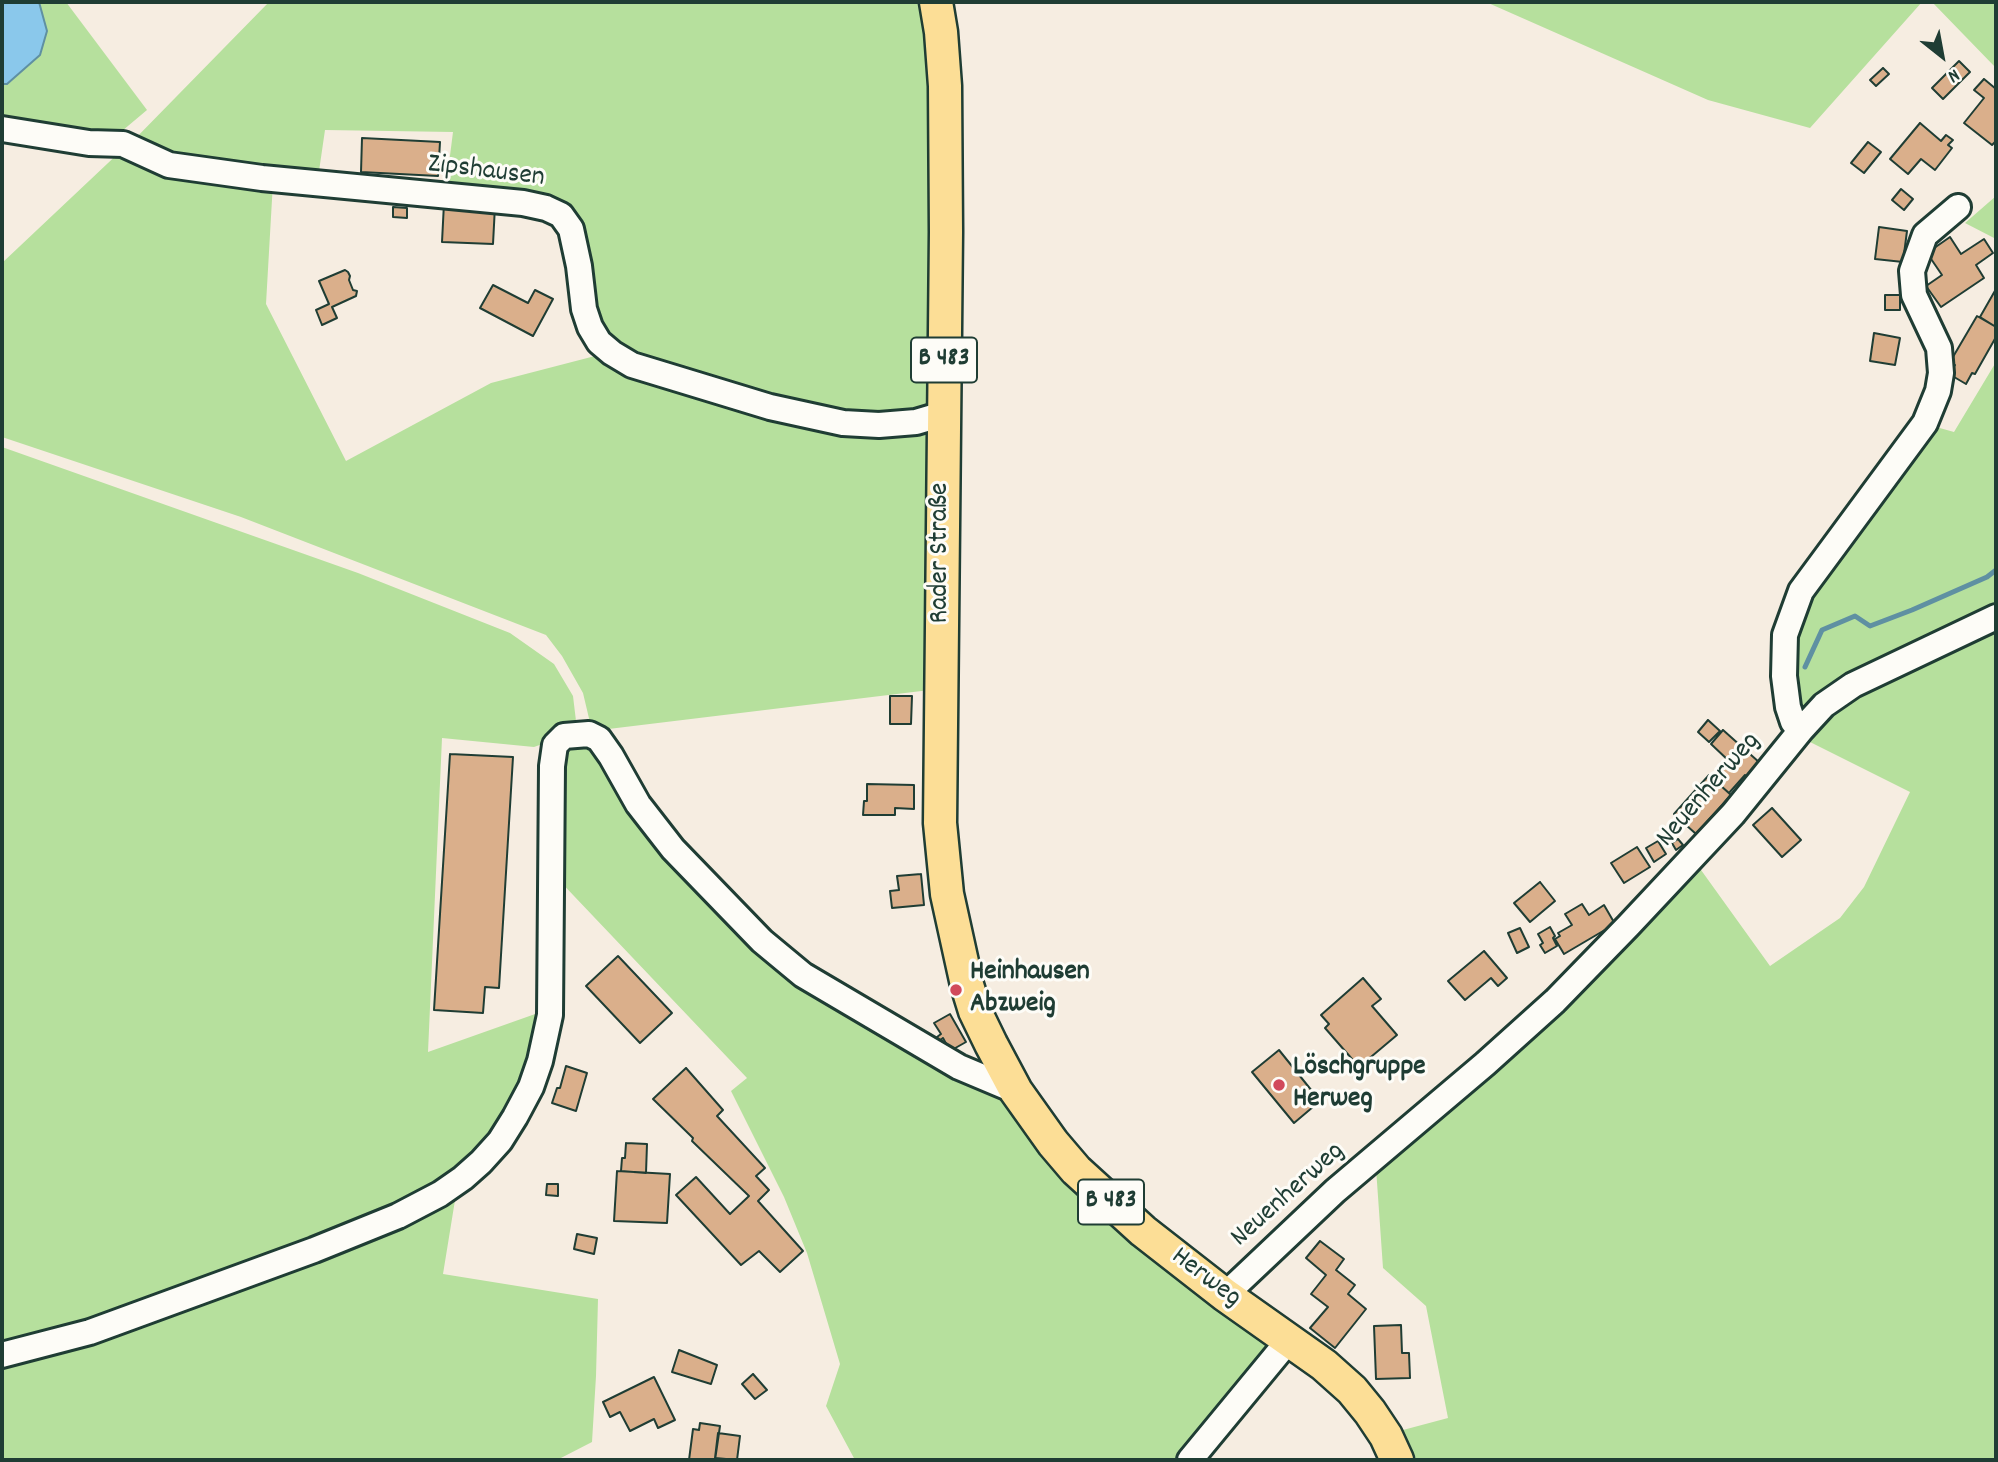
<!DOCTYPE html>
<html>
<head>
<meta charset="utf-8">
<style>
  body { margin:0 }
  #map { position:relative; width:1998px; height:1462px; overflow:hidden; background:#f6ede1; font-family:Dekko,sans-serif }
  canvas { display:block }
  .frame { position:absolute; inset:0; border:4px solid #1f3d34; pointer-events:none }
  .north { position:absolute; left:1907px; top:21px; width:70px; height:70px; -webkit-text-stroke:5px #fdfcf7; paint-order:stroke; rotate:149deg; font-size:19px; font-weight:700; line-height:28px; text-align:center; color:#1f3d34 }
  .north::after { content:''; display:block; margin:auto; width:24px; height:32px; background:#1f3d34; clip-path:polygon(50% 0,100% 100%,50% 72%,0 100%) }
</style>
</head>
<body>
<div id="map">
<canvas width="1998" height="1462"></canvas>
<div class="frame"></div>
<div class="north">N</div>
</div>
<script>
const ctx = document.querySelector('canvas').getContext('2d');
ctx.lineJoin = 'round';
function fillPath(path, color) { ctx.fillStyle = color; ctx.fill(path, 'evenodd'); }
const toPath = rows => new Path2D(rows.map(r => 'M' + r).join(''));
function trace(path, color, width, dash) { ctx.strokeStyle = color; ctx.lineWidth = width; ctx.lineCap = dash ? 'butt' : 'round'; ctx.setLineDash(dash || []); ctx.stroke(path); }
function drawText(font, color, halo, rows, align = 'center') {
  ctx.font = font + ' Dekko,sans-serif'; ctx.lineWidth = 6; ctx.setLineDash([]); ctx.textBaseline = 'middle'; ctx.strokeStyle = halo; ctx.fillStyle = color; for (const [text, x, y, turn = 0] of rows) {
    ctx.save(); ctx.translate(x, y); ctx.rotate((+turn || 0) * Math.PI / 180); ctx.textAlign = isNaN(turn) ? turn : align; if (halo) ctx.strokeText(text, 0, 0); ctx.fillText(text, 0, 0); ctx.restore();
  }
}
const green = toPath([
  [39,2,66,2,147,110,122,131,90,141,2,124,2,84,7,84,47,31],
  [269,2,932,2,942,86,942,327,938,689,592,731,583,693,562,656,546,635,241,517,2,437,2,263,125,147,169,168,273,182,266,304,346,461,491,383,595,356,587,315,584,281,573,228,562,214,547,205,445,195,453,132,325,130,318,178,169,163,129,145],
  [1486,2,1922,2,1810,128,1708,100],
  [1932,2,1996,2,1996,68],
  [1996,196,1996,239,1965,223],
  [1996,362,1996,610,1801,712,1788,664,1804,591,1929,425,1954,432],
  [2,447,358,573,510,633,554,664,573,696,576,721,560,729,551,741,534,747,442,738,428,1052,538,1013,540,1030,513,1113,438,1193,313,1246,2,1349],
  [1996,632,1996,1460,1401,1460,1388,1434,1448,1418,1426,1306,1383,1268,1376,1168,1696,863,1770,966,1840,918,1864,887,1910,792,1808,741,1830,716,1857,693],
  [589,737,761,943,1015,1096,1284,1341,1187,1460,855,1460,826,1406,840,1364,807,1253,784,1197,731,1091,747,1078,555,876,557,746],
  [457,1188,443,1274,598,1299,596,1376,592,1442,557,1460,2,1460,2,1360]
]);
const water = toPath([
  [2,2,39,2,47,31,40,55,7,84,2,84,2,2]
]);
const stream = toPath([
  [1805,667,1822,630,1855,616,1870,626,1912,610,1987,577,1996,570]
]);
const building = toPath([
  [1959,61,1970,72,1943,99,1932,88,1959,61],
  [1883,68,1889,74,1876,86,1870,80,1883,68],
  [1984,79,1996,89,1996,141,1992,145,1964,123,1984,98,1974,90,1984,79],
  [1920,123,1941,141,1946,135,1953,140,1948,145,1952,148,1935,170,1921,159,1908,174,1890,159,1920,123],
  [362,138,440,142,438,176,361,172,362,138],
  [1868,142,1881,152,1864,173,1851,163,1868,142],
  [1901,189,1913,199,1904,210,1892,200,1901,189],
  [444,203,495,206,493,244,442,242,444,203],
  [393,207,407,208,407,218,393,217,393,207],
  [1879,227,1907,231,1903,262,1875,259,1879,227],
  [1950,237,1961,254,1984,239,1993,253,1976,265,1984,278,1941,307,1926,286,1942,275,1927,253,1950,237],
  [345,270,348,272,350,276,349,280,353,290,357,291,356,296,332,307,337,318,322,325,316,310,329,304,319,281,345,270],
  [493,285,528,303,535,290,553,299,533,336,480,308,493,285],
  [1996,289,1996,327,1980,317,1996,289],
  [1885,295,1900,295,1900,310,1885,310,1885,295],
  [1977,316,1996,327,1996,337,1975,374,1972,373,1966,384,1949,374,1955,365,1950,362,1977,316],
  [1874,333,1900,338,1895,365,1870,361,1874,333],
  [890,696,912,696,911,724,890,724,890,696],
  [1708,720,1720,731,1709,742,1698,732,1708,720],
  [1723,730,1760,763,1747,777,1745,775,1729,793,1713,779,1729,761,1711,744,1723,730],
  [450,754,513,757,499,988,485,987,483,1013,434,1010,450,754],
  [1709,775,1731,795,1696,834,1674,814,1709,775],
  [867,784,914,785,914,809,895,808,895,815,863,815,864,801,867,801,867,784],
  [1772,808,1801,840,1782,857,1753,825,1772,808],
  [1678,839,1683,845,1676,850,1672,843,1678,839],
  [1658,841,1666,854,1654,862,1646,848,1658,841],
  [1637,847,1650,867,1624,883,1611,863,1637,847],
  [921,874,924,905,892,908,890,891,899,890,897,876,921,874],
  [1540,882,1555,901,1530,922,1514,903,1540,882],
  [1582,904,1589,915,1604,905,1615,924,1564,954,1555,939,1560,936,1558,933,1572,925,1565,914,1582,904],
  [1550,927,1555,936,1553,938,1557,946,1545,953,1540,945,1543,943,1538,934,1550,927],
  [1520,928,1529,947,1517,953,1508,933,1520,928],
  [1484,951,1507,978,1498,986,1491,978,1465,1000,1448,981,1484,951],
  [618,956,672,1013,640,1043,586,986,618,956],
  [1363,978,1381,999,1372,1006,1397,1035,1359,1067,1325,1028,1329,1024,1321,1015,1363,978],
  [950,1014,966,1042,950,1051,943,1038,939,1041,937,1037,941,1034,934,1023,950,1014],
  [1279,1050,1320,1101,1294,1123,1252,1072,1279,1050],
  [566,1066,587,1073,576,1111,552,1103,557,1088,560,1088,566,1066],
  [686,1068,723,1110,717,1116,765,1168,756,1176,769,1190,758,1201,803,1251,780,1272,759,1251,741,1265,676,1195,696,1177,730,1214,749,1196,692,1141,693,1138,653,1099,686,1068],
  [626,1143,647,1144,646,1173,621,1171,622,1158,625,1158,626,1143],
  [617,1171,670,1174,667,1223,614,1221,617,1171],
  [547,1184,558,1184,558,1196,546,1195,547,1184],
  [577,1234,597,1238,594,1254,574,1249,577,1234],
  [1320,1241,1344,1259,1336,1270,1355,1285,1348,1294,1366,1309,1335,1348,1310,1328,1328,1307,1311,1294,1326,1275,1306,1258,1320,1241],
  [1401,1325,1402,1353,1409,1353,1410,1378,1376,1379,1374,1326,1401,1325],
  [679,1350,717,1365,711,1384,672,1372,679,1350],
  [753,1374,767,1390,755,1399,742,1384,753,1374],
  [654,1377,675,1420,658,1428,654,1419,630,1431,620,1412,610,1417,603,1402,654,1377],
  [700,1423,720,1426,715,1460,689,1460,693,1429,699,1430,700,1423],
  [718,1433,740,1436,737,1460,715,1458,718,1433]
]);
const minor = toPath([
  [2,129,89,143,123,144,169,165,262,178,523,203,546,208,561,215,571,229,579,266,584,309,590,327,599,342,612,353,632,365,770,407,843,423,879,425,916,422,943,414],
  [1801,730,1793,722,1788,707,1784,676,1785,635,1801,591,1925,423,1938,391,1941,373,1939,348,1914,295,1912,271,1925,235,1958,207],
  [1225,1295,1335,1191,1485,1064,1555,1001,1628,926,1733,814,1801,730,1824,705,1853,685,1996,617],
  [2,1355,90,1332,314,1250,398,1216,440,1194,463,1178,481,1162,500,1141,515,1117,531,1087,540,1061,550,1015,552,766,555,745,564,736,589,734,599,739,611,756,638,804,673,849,762,941,803,975,959,1067,1016,1091],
  [1190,1460,1289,1340]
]);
const major = toPath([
  [936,2,941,32,945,86,946,232,940,823,947,894,967,985,975,1011,991,1044,1016,1091,1053,1143,1076,1170,1143,1231,1225,1295,1324,1365,1352,1390,1370,1412,1386,1436,1397,1460]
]);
const markers = [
  [956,990,7,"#d1495b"],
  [1279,1085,7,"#d1495b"]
];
const shields = [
  [944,360,66],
  [1111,1202,66]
];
const shieldNames = [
  ["B 483",944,360],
  ["B 483",1111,1202]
];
const streetNames = [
  ["Zipshausen",486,173,7],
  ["Rader Straße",942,553,-90],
  ["Neuenherweg",1710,791,-49],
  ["Neuenherweg",1289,1196,-42],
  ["Herweg",1205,1279,37]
];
const poiNames = [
  ["Heinhausen",970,974],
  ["Abzweig",970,1006],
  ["Löschgruppe",1293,1069],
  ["Herweg",1293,1101]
];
fillPath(green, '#b6e09d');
fillPath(water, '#8ac8eb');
trace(water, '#5f90a2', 2);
trace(stream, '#5f90a2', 5);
fillPath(building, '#daaf8b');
trace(building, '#1f3d34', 2);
trace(minor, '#1f3d34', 30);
trace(major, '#1f3d34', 37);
trace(minor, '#fdfcf7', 24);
trace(major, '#fcde96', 32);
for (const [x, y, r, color] of markers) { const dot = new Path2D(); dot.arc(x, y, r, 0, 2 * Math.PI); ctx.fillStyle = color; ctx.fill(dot); trace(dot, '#fdfcf7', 2.5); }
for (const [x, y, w] of shields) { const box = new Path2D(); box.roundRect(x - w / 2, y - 22.5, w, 45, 5); ctx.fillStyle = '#fdfcf7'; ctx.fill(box); trace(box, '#1f3d34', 2); }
drawText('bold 26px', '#1f3d34', null, shieldNames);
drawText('28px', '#1f3d34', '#fdfcf7', streetNames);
drawText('bold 28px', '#1f3d34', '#fdfcf7', poiNames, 'left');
</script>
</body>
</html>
